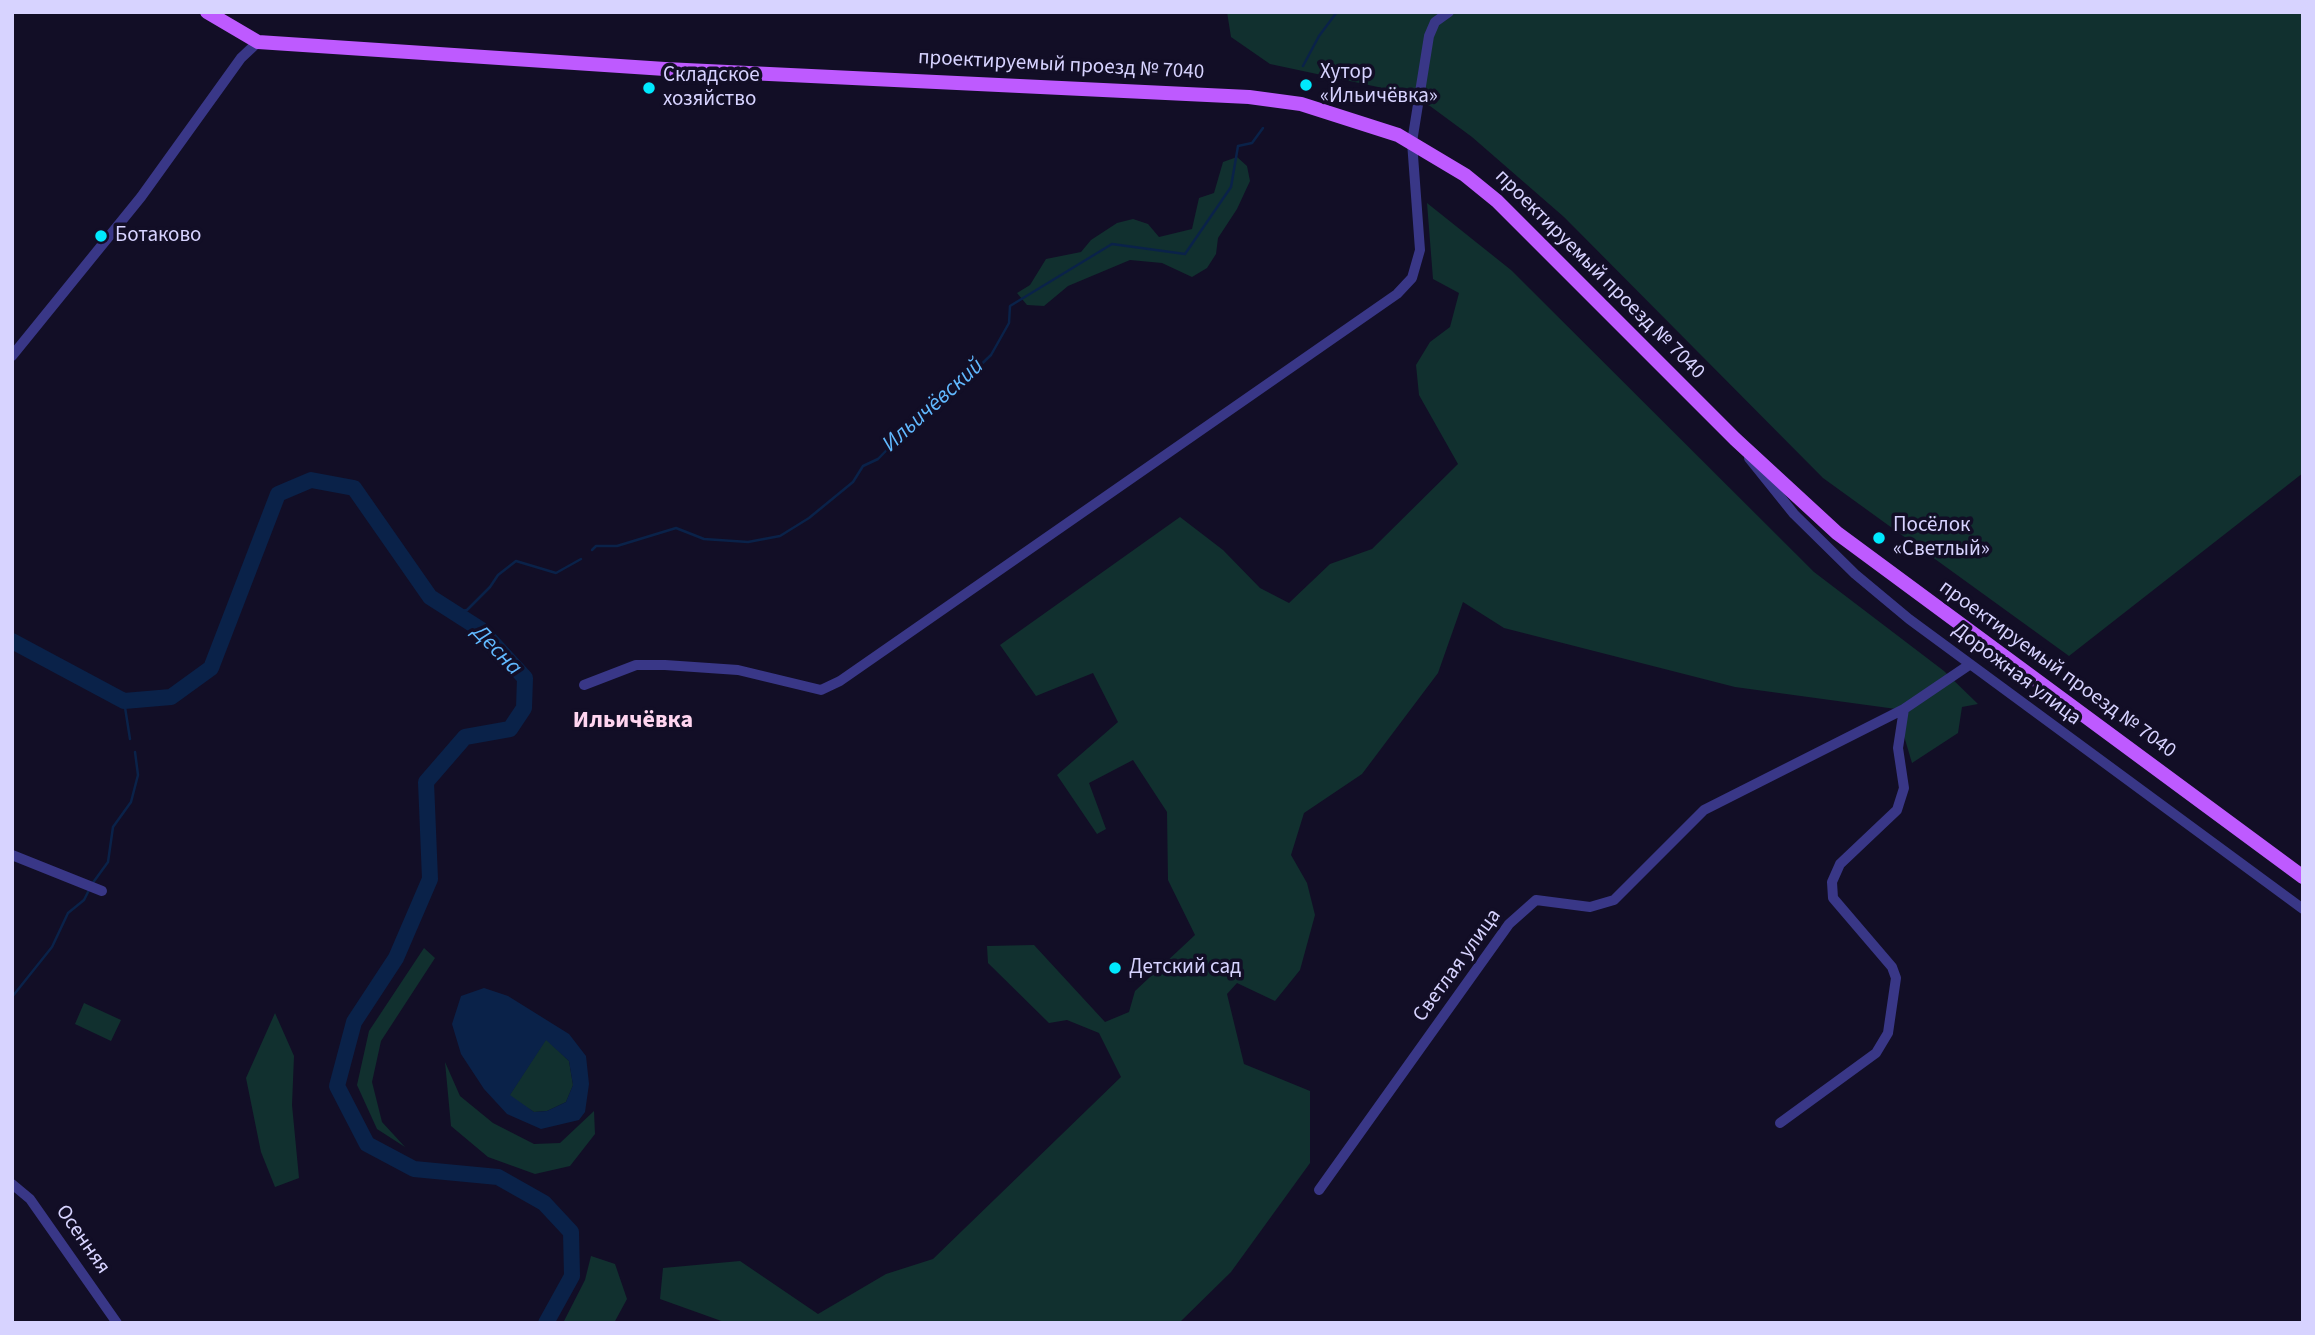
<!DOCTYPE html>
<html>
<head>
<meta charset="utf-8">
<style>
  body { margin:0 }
  #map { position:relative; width:2315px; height:1335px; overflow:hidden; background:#120e26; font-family:"Source Sans 3",sans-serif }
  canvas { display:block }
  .frame { position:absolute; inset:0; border:14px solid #d7d3ff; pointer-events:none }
</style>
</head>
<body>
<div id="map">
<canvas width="2315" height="1335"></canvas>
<div class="frame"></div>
</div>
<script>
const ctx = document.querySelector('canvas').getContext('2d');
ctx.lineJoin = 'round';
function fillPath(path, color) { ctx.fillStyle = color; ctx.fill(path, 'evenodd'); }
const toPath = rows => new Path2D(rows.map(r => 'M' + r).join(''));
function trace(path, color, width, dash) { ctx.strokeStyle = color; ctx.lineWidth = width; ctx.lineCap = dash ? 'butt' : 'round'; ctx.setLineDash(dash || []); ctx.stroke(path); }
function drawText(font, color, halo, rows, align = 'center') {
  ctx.font = font + ' "Source Sans 3",sans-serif'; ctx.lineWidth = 7; ctx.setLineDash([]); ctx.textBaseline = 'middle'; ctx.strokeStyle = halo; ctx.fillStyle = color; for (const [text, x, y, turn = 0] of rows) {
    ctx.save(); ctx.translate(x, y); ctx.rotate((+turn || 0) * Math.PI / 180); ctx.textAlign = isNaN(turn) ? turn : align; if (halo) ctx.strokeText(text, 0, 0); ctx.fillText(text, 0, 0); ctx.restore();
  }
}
const green = toPath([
  [1227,12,2303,12,2303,473,2069,656,1823,478,1564,217,1472,137,1430,106,1392,90,1270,64,1231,37],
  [1237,157,1247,166,1250,181,1237,209,1218,238,1216,254,1207,268,1192,277,1162,263,1130,260,1068,286,1044,306,1027,305,1017,293,1030,285,1046,259,1081,252,1091,240,1117,223,1133,219,1148,224,1159,237,1192,229,1199,198,1214,193,1223,162],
  [1427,203,1511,270,1814,572,1944,671,1978,704,1962,707,1958,733,1912,763,1896,709,1735,687,1504,628,1463,602,1438,673,1362,774,1304,813,1291,855,1307,883,1315,915,1300,970,1275,1001,1237,983,1227,994,1244,1064,1310,1091,1310,1163,1231,1272,1179,1323,727,1323,660,1299,663,1268,740,1261,818,1314,886,1274,933,1259,1121,1077,1099,1033,1067,1020,1049,1023,988,963,987,946,1034,945,1105,1022,1129,1012,1135,991,1195,935,1168,880,1167,812,1133,760,1089,783,1106,829,1097,834,1057,775,1118,722,1093,673,1036,696,1000,645,1180,517,1223,550,1260,588,1289,603,1330,564,1372,549,1458,464,1419,395,1416,365,1430,342,1450,327,1459,293,1433,279],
  [424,948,435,958,381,1041,372,1082,382,1122,405,1147,377,1129,357,1085,369,1031],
  [84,1003,121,1020,111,1041,75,1024],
  [275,1013,294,1056,292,1105,299,1178,275,1187,261,1152,246,1078],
  [546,1039,569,1061,573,1085,566,1102,547,1111,534,1112,509,1096],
  [445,1062,460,1096,493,1123,534,1144,560,1143,594,1111,595,1134,570,1166,535,1174,488,1157,451,1126],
  [591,1256,615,1264,627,1299,614,1323,563,1323,585,1280]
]);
const water = toPath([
  [484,988,508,996,569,1034,586,1056,589,1084,585,1112,579,1120,541,1129,507,1114,484,1089,461,1054,452,1024,461,996],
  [546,1040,569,1061,573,1085,566,1102,547,1111,534,1112,510,1095]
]);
const stream = toPath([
  [1303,66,1319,36,1337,12],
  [592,550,596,546,617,546,676,528,704,539,748,542,780,536,809,518,853,482,863,466,878,459,913,423,934,410,991,355,1009,323,1010,306,1112,244,1185,254,1231,187,1238,146,1252,143,1263,128],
  [453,612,467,610,490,587,498,575,516,561,556,573,581,559],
  [124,701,130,739],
  [92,884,108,862,113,827,131,802,138,775,135,752],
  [12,997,52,947,68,913,84,900,89,890]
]);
const river = toPath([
  [12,641,124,701,171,697,211,668,278,494,311,480,354,488,430,597,480,629,525,678,524,708,510,729,465,737,426,782,430,879,396,958,354,1022,337,1086,367,1144,414,1169,498,1177,544,1203,571,1232,572,1276,546,1323]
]);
const minor = toPath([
  [12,356,141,197,241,58,258,42],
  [1749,458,1794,514,1855,574,1909,619,2303,909],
  [584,685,636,665,665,665,738,670,821,690,840,681,1397,294,1412,278,1420,250,1412,142,1429,36,1435,22,1449,12],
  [12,855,102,891],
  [1780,1123,1876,1053,1888,1033,1896,978,1892,967,1833,898,1832,882,1840,864,1897,810,1904,788,1898,748,1904,709,1969,665],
  [12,1184,30,1199,117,1323],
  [1319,1190,1509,924,1536,900,1590,907,1614,900,1704,810,1904,709]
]);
const major = toPath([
  [207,12,258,42,665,69,1249,97,1301,104,1398,135,1465,175,1497,201,1735,439,1837,533,2303,877]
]);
const markers = [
  [1306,85,7,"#00e9fe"],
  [649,88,7,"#00e9fe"],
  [101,236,7,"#00e9fe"],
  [1879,538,7,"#00e9fe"],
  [1115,968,7,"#00e9fe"]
];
const streetNames = [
  ["проектируемый проезд № 7040",1061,66,3],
  ["проектируемый проезд № 7040",1599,275,45],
  ["проектируемый проезд № 7040",2057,670,36],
  ["Дорожная улица",2016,675,37],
  ["Светлая улица",1458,966,-54],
  ["Осенняя",82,1240,55]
];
const poiNames = [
  ["Хутор",1320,73],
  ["«Ильичёвка»",1320,97],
  ["Складское",663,76],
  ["хозяйство",663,100],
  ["Ботаково",115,236],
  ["Посёлок",1893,526],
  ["«Светлый»",1893,550],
  ["Детский сад",1129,968]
];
const waterNames = [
  ["Ильичёвский",934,406,-42],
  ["Десна",496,651,46]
];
const quarterNames = [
  ["Ильичёвка",633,722]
];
fillPath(green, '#11302f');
fillPath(water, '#0a2249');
trace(stream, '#0a2249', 2.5);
trace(river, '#0a2249', 16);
trace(minor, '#393787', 10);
trace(major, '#be5aff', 14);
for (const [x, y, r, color] of markers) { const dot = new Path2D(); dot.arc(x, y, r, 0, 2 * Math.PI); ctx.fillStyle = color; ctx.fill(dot); trace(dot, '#120e26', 2.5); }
drawText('21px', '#d7d3ff', '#120e26', streetNames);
drawText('21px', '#d7d3ff', '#120e26', poiNames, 'left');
drawText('italic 23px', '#61b9ff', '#120e26', waterNames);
drawText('bold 24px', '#ffd5f0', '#120e26', quarterNames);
</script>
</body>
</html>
